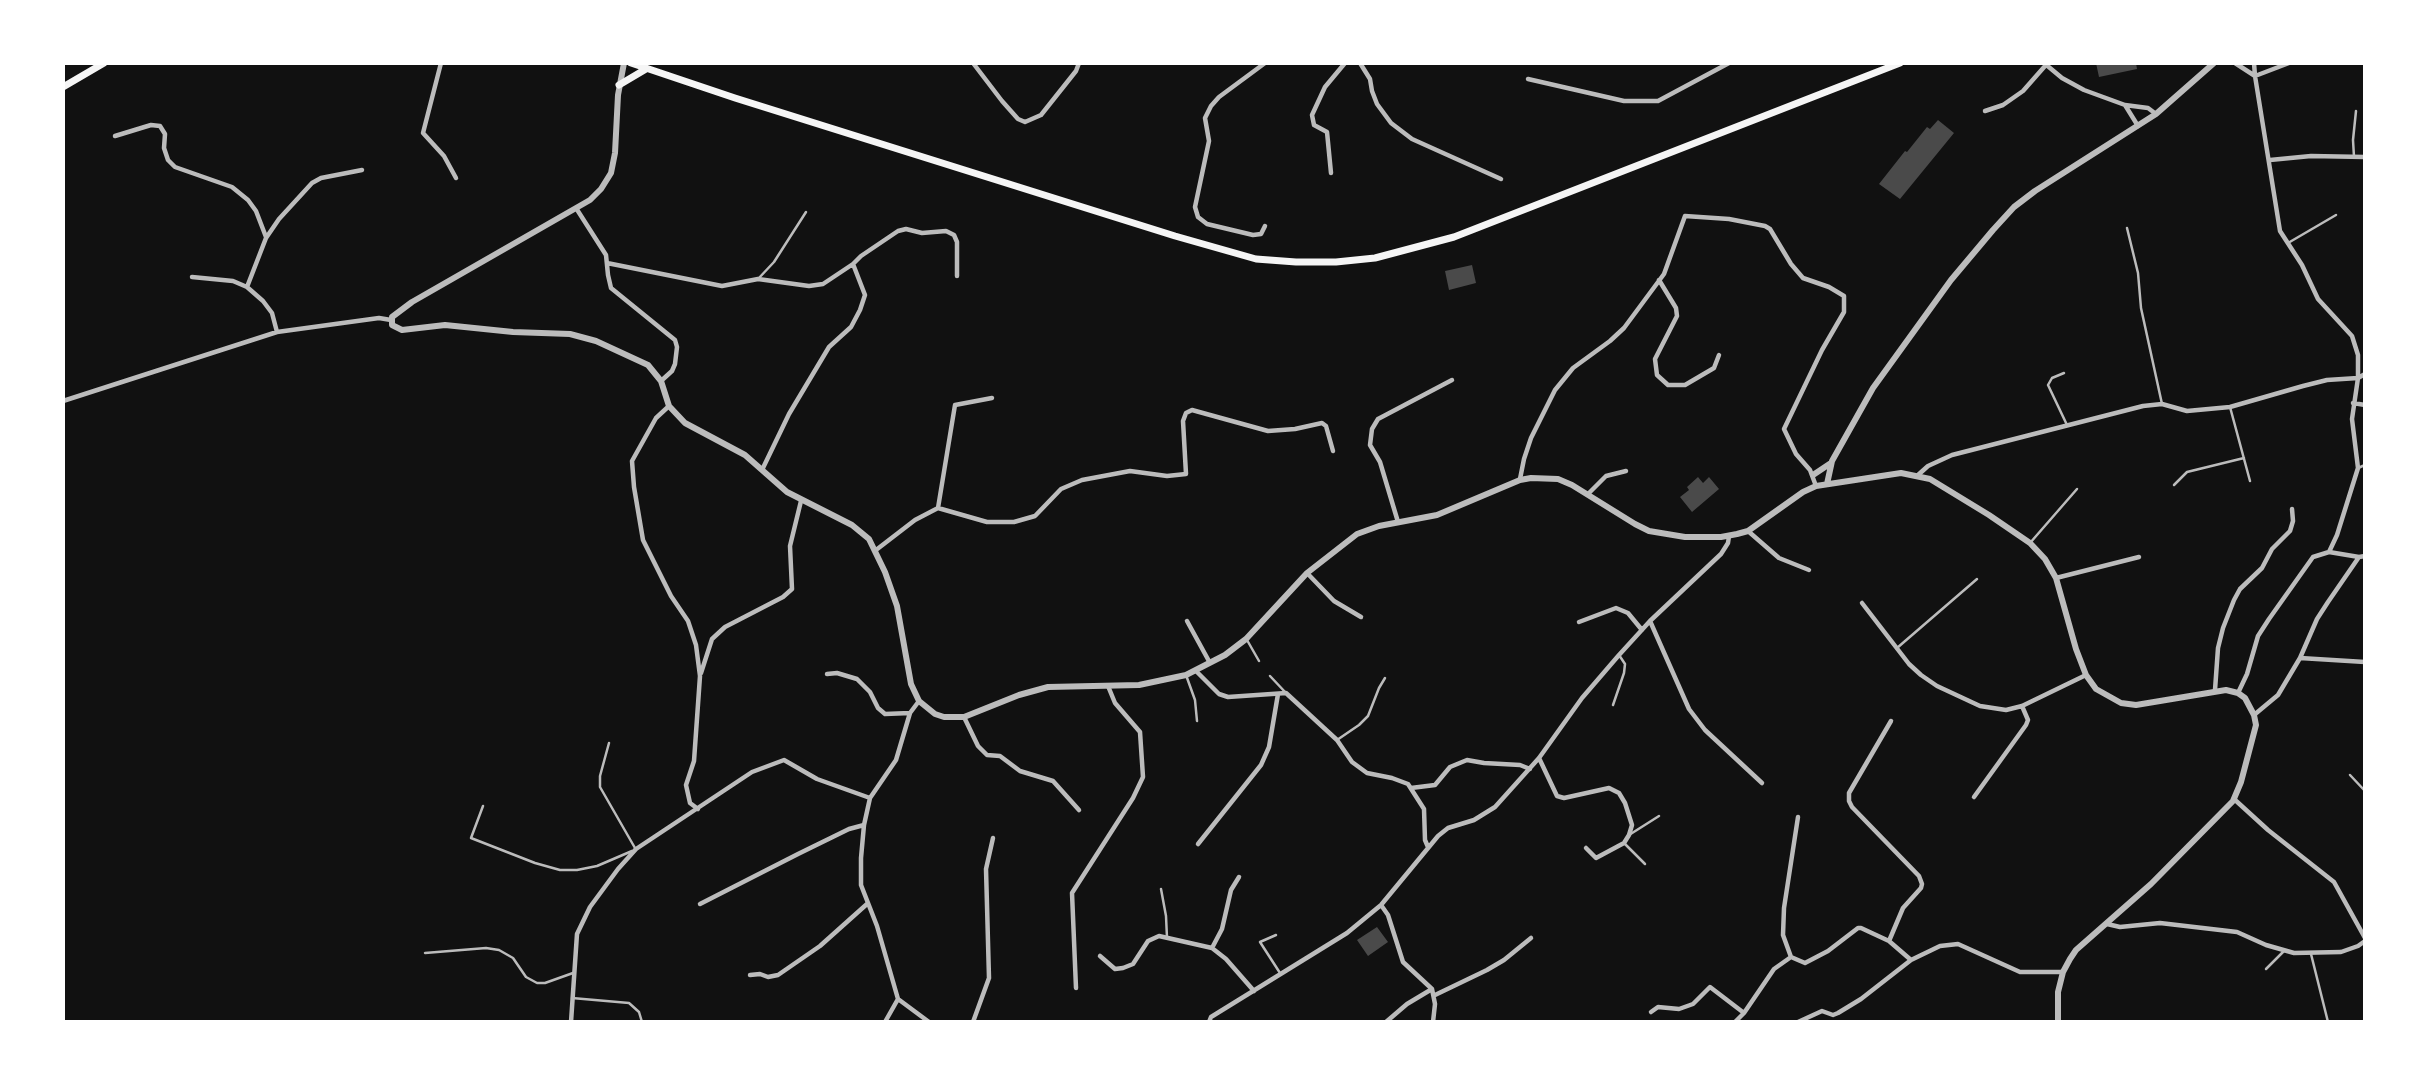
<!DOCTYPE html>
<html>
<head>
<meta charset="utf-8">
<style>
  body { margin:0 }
  #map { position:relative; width:2428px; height:1085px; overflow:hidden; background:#111; font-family:"IBM Plex Serif",serif }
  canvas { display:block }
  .frame { position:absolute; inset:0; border:65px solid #fff; pointer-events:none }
</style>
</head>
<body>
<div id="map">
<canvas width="2428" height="1085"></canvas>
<div class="frame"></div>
</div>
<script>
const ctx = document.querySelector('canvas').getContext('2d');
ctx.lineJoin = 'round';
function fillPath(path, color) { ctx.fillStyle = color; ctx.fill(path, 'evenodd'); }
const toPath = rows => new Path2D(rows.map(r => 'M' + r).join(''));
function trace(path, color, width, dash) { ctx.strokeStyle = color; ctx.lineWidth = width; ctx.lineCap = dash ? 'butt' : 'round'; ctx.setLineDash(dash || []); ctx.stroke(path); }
const building = toPath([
  [2096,63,2136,63,2137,69,2099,77],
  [1938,120,1954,133,1900,199,1879,184,1905,151,1907,152,1927,127,1930,129],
  [1472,265,1476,283,1449,290,1445,271],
  [1698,477,1703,483,1709,477,1719,489,1692,512,1680,497,1689,490,1687,487],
  [1377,927,1388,942,1368,956,1357,940]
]);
const service = toPath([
  [2354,157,2353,140,2356,111],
  [2127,228,2138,273,2141,308,2162,404],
  [2288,243,2336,215],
  [758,279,774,262,806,212],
  [2064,373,2052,378,2048,385,2067,425],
  [2230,407,2250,481],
  [2358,468,2365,465],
  [2174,485,2187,472,2244,458],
  [2030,543,2077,489],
  [1247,640,1259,661],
  [1897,648,1977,579],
  [1186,675,1195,700,1197,721],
  [1270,676,1286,693],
  [1613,705,1624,673,1625,664,1619,655],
  [1337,740,1359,725,1368,716,1379,688,1385,678],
  [609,743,600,776,600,787,635,848],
  [2350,775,2365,791],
  [483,806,471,838,535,863,560,870,577,870,597,866,632,851],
  [1629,835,1659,816],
  [1624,843,1645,864],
  [1161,889,1166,916,1167,938],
  [1276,935,1260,942,1280,973],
  [425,953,486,948,499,950,513,958,526,977,537,983,545,983,573,973],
  [2311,954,2328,1022],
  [2266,969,2284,951],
  [572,998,629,1003,639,1012,642,1022]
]);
const minor = toPath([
  [441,63,423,133,444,156,456,178],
  [973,63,1002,101,1018,119,1025,122,1041,115,1076,71,1079,63],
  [1360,63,1370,79,1372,91,1377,104,1391,123,1412,139,1501,179],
  [2044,63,2062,78,2084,90,2125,105],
  [2235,63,2255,76,2280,231,2302,265,2318,299,2352,336,2358,355,2358,378,2352,419,2358,468,2337,535,2329,552,2313,557,2269,619,2258,636,2247,674,2238,693],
  [2254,63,2255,76,2289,63],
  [1528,79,1624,101,1658,101,1729,63],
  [1985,111,2003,105,2023,91,2045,66],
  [2138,126,2125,105,2148,108,2156,114],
  [115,136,151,125,160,126,165,134,164,148,168,160,175,167,232,187,248,200,256,211,266,237],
  [2270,160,2311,156,2365,157],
  [1331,173,1327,132,1314,125,1312,115,1325,87,1345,63],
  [576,208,606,255,608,275,611,288,675,340,677,347,675,364,672,371,661,381],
  [1265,226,1261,234,1253,235,1207,224,1198,217,1195,207,1209,141,1205,118,1211,106,1219,97,1265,63],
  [607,263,722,286,758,279,809,286,823,284,853,264],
  [192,277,233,281,247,287],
  [1659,280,1676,308,1677,316,1655,359,1657,375,1668,385,1685,385,1714,368,1719,355],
  [277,332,272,313,263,301,247,287,266,238,279,219,312,183,321,178,362,170],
  [63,401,277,332,379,318,391,320],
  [2353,403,2365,405],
  [669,406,656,418,632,461,634,487,643,540,671,596,688,621,696,645,700,676,694,761,686,785,690,803,698,809],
  [762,470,789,414,829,347,851,327,860,310,865,295,853,264,861,256,898,231,906,229,922,233,946,231,954,235,957,242,957,276],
  [1918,475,1928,466,1952,455,2143,406,2162,404,2187,411,2230,407,2303,386,2327,380,2358,378,2365,374],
  [1520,479,1524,459,1531,438,1555,390,1573,368,1610,341,1624,328,1664,274,1685,216,1729,219,1765,226,1770,229,1791,264,1803,278,1829,287,1844,296,1844,312,1822,350,1784,429,1796,454,1810,470,1816,486],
  [1588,494,1606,476,1626,471],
  [938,508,955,405,992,398],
  [1398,522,1380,462,1370,445,1372,429,1378,419,1452,380],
  [1748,531,1779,558,1809,570],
  [876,550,915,520,938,508,987,522,1014,522,1035,516,1061,489,1082,480,1130,471,1167,476,1186,474,1183,421,1186,413,1192,410,1268,431,1295,429,1322,423,1326,426,1333,451],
  [2329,552,2359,557],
  [1307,573,1334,601,1361,617],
  [2056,578,2139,557],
  [1862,603,1909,664,1921,675,1937,686,1980,706,2006,710,2022,706,2086,675],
  [1187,621,1210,663],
  [1650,621,1689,709,1705,730,1762,783],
  [1579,622,1616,608,1628,613,1642,630],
  [2300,658,2365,662],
  [1196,671,1219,694,1228,697,1286,693,1337,740,1352,762,1367,773,1392,778,1408,784,1424,809,1425,840,1428,847],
  [701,673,712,639,725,627,783,597,792,589,790,546,801,501],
  [827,674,837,673,857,679,870,692,878,708,885,714,910,713],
  [2215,690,2218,648,2223,628,2234,600,2240,589,2262,568,2272,549,2290,531,2293,521,2292,509],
  [919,701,910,713,896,760,870,798,864,825,861,858,861,885,877,926,898,999,929,1022],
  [2254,715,2278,695,2300,658,2317,619,2328,602,2359,557,2365,556],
  [964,717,978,746,987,755,1000,756,1020,771,1053,781,1079,810],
  [1539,758,1557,796,1564,798,1609,788,1619,793,1625,803,1632,825,1629,835,1624,843,1596,858,1586,848],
  [1411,788,1435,785,1450,767,1467,760,1484,763,1520,765,1530,769],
  [1974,797,2026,725,2028,720,2022,706],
  [2234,799,2268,830,2334,882,2365,938],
  [1798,817,1784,908,1783,935,1791,957,1805,963,1828,951,1858,928,1861,928,1889,941,1911,960,1940,946,1958,944,2020,972,2063,972],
  [1198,844,1261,765,1269,747,1278,694],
  [700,904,798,854,849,829,864,825],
  [1381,905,1388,915,1403,962,1432,989,1435,1004,1433,1022],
  [2107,924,2120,927,2160,923,2237,932,2266,945,2294,953,2341,952,2358,946,2365,941],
  [1889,941,1903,908,1921,888,1922,884,1919,876,1852,807,1849,801,1849,793,1891,721],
  [1212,948,1222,929,1231,890,1239,877],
  [1100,956,1115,969,1123,968,1133,964,1148,941,1159,936,1212,948,1226,959,1254,991],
  [750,975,760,974,768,977,778,975,820,946,867,904],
  [1076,988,1072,893,1133,798,1143,777,1140,732,1115,703,1108,686],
  [1435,995,1487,970,1504,960,1531,938],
  [1651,1012,1658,1007,1679,1009,1693,1004,1710,987,1744,1013,1735,1022],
  [1744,1013,1774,969,1791,957],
  [571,1022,577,934,590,907,618,869,636,849,752,772,784,760,817,779,870,798],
  [885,1022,898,999],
  [973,1022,989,978,986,869,993,838],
  [1209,1022,1211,1017,1347,933,1381,905,1438,836,1448,828,1474,820,1495,807,1539,758,1582,698,1619,655,1650,621,1721,554,1728,543,1729,536],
  [1386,1022,1407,1004,1432,989],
  [1798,1022,1822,1011,1833,1015,1838,1013,1861,999,1911,960]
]);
const tertiary = toPath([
  [624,63,618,95,615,153,611,173,601,189,590,200,412,302,392,317,392,325,402,330,445,325,513,332,570,334,596,341,648,365,661,381,669,406,685,423,745,455,787,492,852,525,869,539,885,572,897,606,911,684,919,701,935,714,944,717,964,717,1019,695,1048,687,1139,685,1186,675,1225,655,1246,639,1307,573,1357,534,1379,526,1437,515,1520,480,1531,478,1558,479,1572,485,1635,524,1649,531,1685,537,1721,537,1737,534,1748,531,1803,492,1816,486,1901,473,1930,479,1989,515,2030,543,2045,559,2056,578,2076,649,2086,675,2096,689,2121,703,2136,705,2226,690,2238,693,2245,698,2254,715,2256,725,2241,782,2233,801,2151,884,2076,950,2070,959,2063,972,2058,992,2058,1022],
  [1813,475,1831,463],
  [1827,484,1832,461,1873,388,1951,280,1993,230,2014,207,2035,191,2156,114,2214,63]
]);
const secondary = toPath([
  [631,63,735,98,1175,236,1256,259,1296,262,1336,262,1375,258,1454,237,1900,63],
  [619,85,646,69],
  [63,87,104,63]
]);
fillPath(building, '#4a4a4a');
trace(service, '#bcbcbc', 2.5);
trace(minor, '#bcbcbc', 4.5);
trace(tertiary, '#bcbcbc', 6);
trace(secondary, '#f5f5f5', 7);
</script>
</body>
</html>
